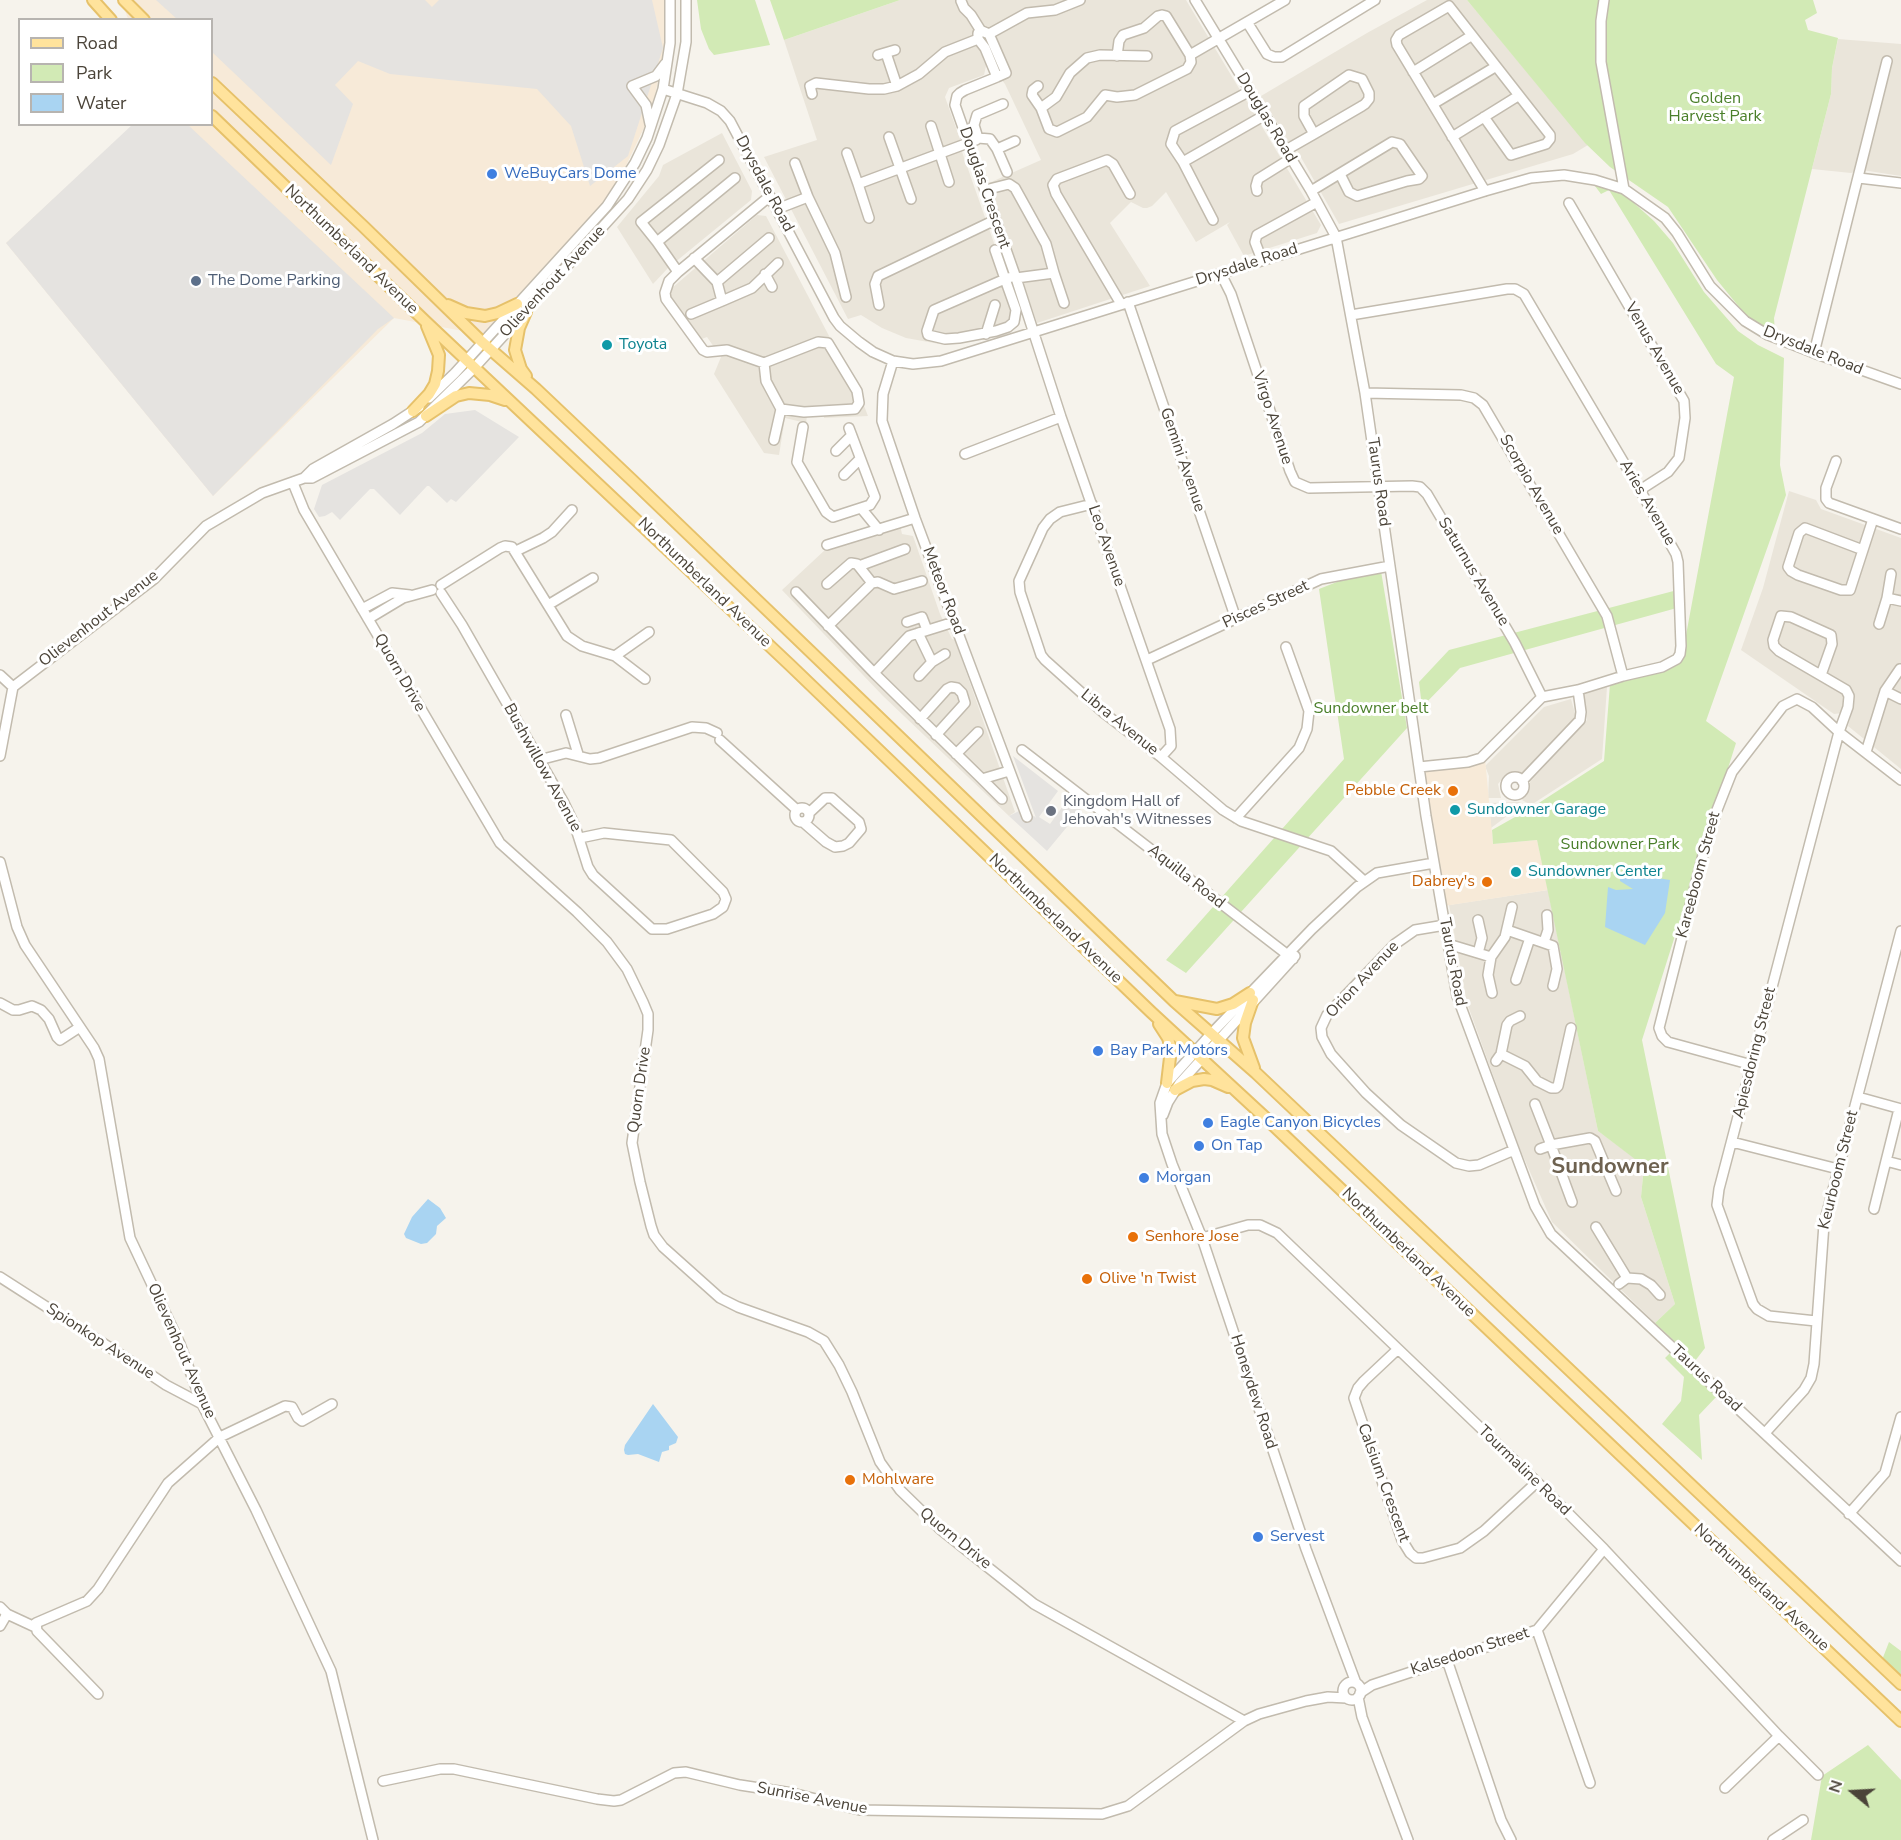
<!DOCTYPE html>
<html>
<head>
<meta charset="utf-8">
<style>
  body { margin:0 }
  #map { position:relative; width:1901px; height:1840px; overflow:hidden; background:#f6f3ec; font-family:"Nunito Sans",sans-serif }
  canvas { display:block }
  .legend { position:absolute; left:18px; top:18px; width:195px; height:108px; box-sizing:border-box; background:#fff; border:2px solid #b7b4b0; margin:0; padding:8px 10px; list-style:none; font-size:18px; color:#4b4439 }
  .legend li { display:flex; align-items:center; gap:12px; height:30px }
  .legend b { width:30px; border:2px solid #b7b4b0 }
  .north { position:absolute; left:1823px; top:1762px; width:60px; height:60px; -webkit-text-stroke:4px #fff; paint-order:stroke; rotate:288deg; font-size:16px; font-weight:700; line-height:24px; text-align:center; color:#4b4439 }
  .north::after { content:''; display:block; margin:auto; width:21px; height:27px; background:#4b4439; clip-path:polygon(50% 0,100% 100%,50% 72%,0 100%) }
</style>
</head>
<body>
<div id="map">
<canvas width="1901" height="1840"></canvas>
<ul class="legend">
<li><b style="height:8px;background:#ffe39c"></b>Road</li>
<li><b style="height:16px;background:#d2eab5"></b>Park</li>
<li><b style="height:16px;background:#a9d4f2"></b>Water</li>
</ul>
<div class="north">N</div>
</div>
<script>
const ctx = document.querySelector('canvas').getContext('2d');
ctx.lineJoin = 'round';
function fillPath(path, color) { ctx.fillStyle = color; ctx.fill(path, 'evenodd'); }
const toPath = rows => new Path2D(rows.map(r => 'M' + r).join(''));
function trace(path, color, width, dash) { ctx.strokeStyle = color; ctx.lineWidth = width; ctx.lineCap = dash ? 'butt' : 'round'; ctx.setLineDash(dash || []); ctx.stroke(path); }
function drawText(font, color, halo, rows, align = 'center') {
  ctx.font = font + ' "Nunito Sans",sans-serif'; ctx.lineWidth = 6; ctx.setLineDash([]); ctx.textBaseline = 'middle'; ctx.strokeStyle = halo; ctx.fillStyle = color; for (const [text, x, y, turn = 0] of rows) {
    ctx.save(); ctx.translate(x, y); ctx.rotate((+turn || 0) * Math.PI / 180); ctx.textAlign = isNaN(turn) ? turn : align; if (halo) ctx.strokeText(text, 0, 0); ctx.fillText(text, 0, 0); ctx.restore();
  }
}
const residential = toPath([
  [900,0,1186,0,1321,225,1317,233,1244,256,1227,225,1230,222,1196,242,1166,192,1152,206,1147,208,1143,208,1131,202,1110,223,1150,286,1037,323,989,183,1041,160,1005,84,989,65,986,66,984,75,949,88,945,97,960,139,961,149,1021,320,1017,327,989,338,945,345,906,338,882,328,861,315,848,319,764,157,817,140,784,40],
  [1427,0,1467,0,1588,145,1573,154,1339,224,1295,147,1289,142,1261,96,1367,33],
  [1838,39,1901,44,1901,176,1862,170,1851,173,1812,169,1831,94,1832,68],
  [722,133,752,191,751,200,668,268,653,284,617,227,659,176,663,165],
  [757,215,766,216,859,393,868,416,824,418,824,415,807,416,806,423,785,418,779,455,764,453,714,374,721,357,707,337,699,340,670,297,672,288],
  [1789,491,1816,500,1821,509,1901,538,1901,769,1848,726,1852,712,1834,714,1741,650,1763,588],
  [900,525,902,534,913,536,940,614,952,639,955,640,1015,812,1009,816,883,696,782,590,826,549],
  [1607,687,1602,759,1531,805,1522,800,1528,784,1587,720,1584,693],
  [1571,699,1576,717,1522,773,1504,777,1498,784,1501,798,1488,798,1489,776,1485,766,1544,707],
  [1519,802,1523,804,1491,828,1489,803],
  [1548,890,1598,1131,1644,1165,1641,1197,1675,1304,1655,1323,1552,1222,1519,1147,1467,1003,1449,905]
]);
const commercial = toPath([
  [121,0,666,0,668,29,652,111,614,191,484,335,394,318,213,496,6,243,133,125,212,124,212,20,128,19],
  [1485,758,1493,844,1537,840,1548,890,1444,906,1424,765]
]);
const green = toPath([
  [697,0,755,0,770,45,714,55,709,49,701,29],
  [770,0,900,0,784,40],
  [1467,0,1813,0,1817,13,1805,20,1808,30,1838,38,1832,68,1831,94,1774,318,1775,333,1749,319,1717,280,1668,207,1610,167,1585,143],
  [1592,182,1616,187,1654,221,1673,243,1704,292,1738,331,1758,345,1784,358,1780,465,1786,495,1706,721,1736,743,1642,1040,1705,1348,1695,1361,1655,1323,1675,1304,1641,1197,1644,1166,1598,1131,1537,840,1493,844,1492,830,1531,808,1604,761,1610,684,1681,662,1734,377,1716,364,1609,190,1601,194],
  [1380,565,1407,728,1186,973,1166,960,1344,759,1319,589],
  [1685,588,1684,606,1460,668,1422,707,1419,682,1449,650],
  [1672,1351,1717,1396,1699,1415,1702,1460,1662,1424,1681,1401,1684,1377,1665,1358],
  [1889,1642,1901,1651,1901,1677,1882,1660],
  [1868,1745,1901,1780,1901,1840,1811,1840,1822,1776]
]);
const parking = toPath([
  [156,0,425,0,432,7,439,0,652,0,663,48,628,156,590,186,571,126,537,89,390,74,358,61,335,85,353,104,331,165,212,52,212,20,177,19],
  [133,124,188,125,394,318,378,329,213,496,6,243],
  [475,410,519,437,456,502,451,499,447,503,429,486,427,486,400,515,374,489,370,489,340,520,332,512,325,516,319,517,314,509,322,485,422,433,445,414],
  [1013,756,1058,791,1039,817,1050,824,1068,799,1081,810,1047,851,1009,816,1021,810,1025,819,1034,816,1036,818]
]);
const water = toPath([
  [1620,872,1670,880,1665,913,1645,945,1605,927,1608,887,1616,890,1633,889,1620,881],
  [428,1199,440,1208,446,1218,437,1226,436,1234,427,1243,421,1244,406,1238,404,1234,412,1217],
  [653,1404,678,1437,676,1443,669,1446,669,1450,662,1452,659,1462,638,1454,628,1455,625,1454,624,1450,625,1445]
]);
const minor = toPath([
  [1195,0,1311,191,1336,237,1365,393,1426,816,1457,996,1535,1206,1551,1234,1901,1561],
  [1604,0,1601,21,1601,62,1624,189],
  [961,1,964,8,971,15,981,31],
  [1247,22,1267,54,1274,57,1282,57,1375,0],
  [989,34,1027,13,1055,10,1080,0],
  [886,53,897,86],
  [878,55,895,50],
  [1190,55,1285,0],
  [1413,72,1471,36],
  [997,77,985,48,978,39,978,33,982,31,989,34,1006,73,997,77,965,90,960,93,957,96,955,105,1016,278,1061,417,1170,729,1171,746,1161,757],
  [1038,86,1033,90,1032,95,1041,108,1049,129,1057,132,1087,117,1105,95,1117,97,1135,95,1187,69,1191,62,1190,55,1166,16,1162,15,1158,16,1144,28,1123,35,1119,41,1117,56],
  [663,89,707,103,721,111,730,121,834,318,840,326,859,342,873,352,893,361,913,364,941,361,1485,191,1531,178,1564,175,1595,180,1624,189,1665,218,1677,233,1710,286,1745,321,1768,335,1814,353,1901,384],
  [812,94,810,86,816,83,869,89,884,89,897,86,919,74,945,52,978,39],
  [1433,104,1495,67],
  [1041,108,1056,97,1070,73,1087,58,1100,55,1147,56],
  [1484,117,1511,155,1546,144,1550,139,1550,135,1449,6,1399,35,1396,40,1397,45,1485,191],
  [650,124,646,105,632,86,656,76,665,64],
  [931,126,949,182],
  [889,137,911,199],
  [1452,137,1518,96],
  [978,138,990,139,997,149,1015,141],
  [997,149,1007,172],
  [1286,150,1314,134,1362,106,1365,104,1369,99,1369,93,1362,79,1349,75,1304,106,1304,116,1314,134],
  [847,153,858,184],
  [1183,162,1171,144,1175,131,1250,91],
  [795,163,808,197,835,253,846,297],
  [1859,178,1901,183],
  [985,190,1009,184,1015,188,1046,244,1054,273],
  [1257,191,1256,186,1258,179,1290,159],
  [1311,191,1392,142,1400,144,1422,176,1419,179,1407,181,1357,196,1349,192,1340,174],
  [770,196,678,272,669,281,665,293,666,299,703,350,707,352,727,350,764,363,818,342,828,343,857,391,859,403,855,409,804,412,781,409],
  [1569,203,1684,401,1685,418,1679,458,1668,472,1640,490],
  [777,209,808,197],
  [869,218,858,184,976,140,978,138,974,125,977,115,1003,104],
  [1213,220,1183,162,1265,115],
  [657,242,641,222,719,160],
  [995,250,1005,279,1016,310,1014,322,1008,327,996,331,959,338,945,339,928,335,927,331,934,310,1005,279,1015,276],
  [694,258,717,282,769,238],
  [1262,260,1255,242,1257,235,1317,202],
  [678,272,657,242,735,178],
  [765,274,772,287],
  [1221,274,1231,294,1290,471,1295,482,1309,488,1412,486,1420,487,1427,494,1515,643,1542,697],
  [1016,278,1054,273,1064,303],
  [722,301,752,288,778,263],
  [1128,302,1236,619],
  [1121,304,1056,194,1053,185,1057,179,1107,160,1113,164,1130,194],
  [879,305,875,284,878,276,995,220],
  [691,314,722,301,717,282],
  [1351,315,1507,289,1515,289,1524,294,1640,490,1676,554,1678,562,1681,646,1680,654,1677,659,1662,667,1623,676,1578,690,1542,697,1481,758,1468,762,1419,767],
  [986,334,995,305],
  [1814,353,1887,61],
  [893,361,883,394,882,421,915,518,1027,817],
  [764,363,766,381,781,409],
  [1365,393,1461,395,1474,398,1483,405,1607,616,1623,676],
  [429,398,455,373,607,206,635,163,647,138,663,89,670,43,670,0],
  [803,427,797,462,826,512,833,517,870,505,875,497,849,428],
  [774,440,781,409],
  [836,451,851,436],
  [965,454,1061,417],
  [1836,461,1826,488,1826,499,1829,503,1901,529],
  [844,475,860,459],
  [304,478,312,478,419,422,474,368,628,199,647,170,659,145,677,94,686,42,686,0],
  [293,483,304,510,500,843,577,912,607,942,627,969,643,1002,648,1014,648,1030,632,1143,640,1182,651,1226,654,1235,663,1247,720,1298,738,1307,808,1332,824,1341,839,1365,852,1392,880,1462,900,1490,940,1529,1034,1604,1244,1721],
  [1092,504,1060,512,1050,519,1043,528,1019,581,1020,592,1041,655,1045,660,1104,713,1161,757,1223,810,1241,821,1331,851,1364,881],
  [861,508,879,530],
  [827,545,915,518],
  [1863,550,1805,528,1799,533,1788,567,1791,571,1798,575,1841,590,1850,590,1873,519],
  [516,551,543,538,552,532,572,510],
  [859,566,905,549],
  [827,584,851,563,857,564,872,583],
  [441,585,500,548,505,546,512,547,567,636,582,646,615,656,645,679],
  [796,592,874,673],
  [441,593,462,625,564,803,575,826,588,867,593,875,652,929,667,929,713,914,723,907,726,899,723,892,671,840,604,833,580,838],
  [1887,598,1891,574],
  [548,605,593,578],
  [362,609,392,593,410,595],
  [368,619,403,598,432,590],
  [907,622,922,617,927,630],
  [954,622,909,636,874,673,982,779,1009,771],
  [1879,624,1887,598,1901,601],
  [828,626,872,583,878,582,894,589,922,581],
  [918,633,932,662,919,676],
  [615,656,649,632],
  [1147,660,1321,579,1390,566],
  [932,662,945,654],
  [0,675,13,687],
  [1885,691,1901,699],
  [566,715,578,754],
  [920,719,947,689,951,687,957,688,962,693,965,703,936,735],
  [720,740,797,810],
  [1022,750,1293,959],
  [1866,752,1885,691,1900,669],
  [956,754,978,732],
  [0,756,13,687,154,579,206,526,262,493,304,478,313,469,393,424,419,407],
  [539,760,566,753,590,759,599,758,692,727,706,728,717,733],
  '1506 786a9 9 0 1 1 18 0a9 9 0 1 1-18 0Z',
  [982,779,1002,799],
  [1522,781,1580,720,1581,712,1578,690],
  '795 815a7 7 0 1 1 14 0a7 7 0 1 1-14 0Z',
  [1236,818,1299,748,1307,729,1309,711,1286,647],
  [803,822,826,842,835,847,843,846,849,843,861,829,859,822,832,798,825,798,809,813],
  [0,862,17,927,25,945,94,1048,99,1059,130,1238,180,1344,202,1404,256,1510,331,1671,373,1840],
  [1478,920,1482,938,1478,953],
  [1445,925,1415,930,1395,944,1327,1015,1321,1028,1322,1037,1331,1054,1366,1093,1401,1125,1456,1163,1469,1166,1479,1165,1514,1150],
  [1507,930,1553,946,1557,969,1553,986],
  [1544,942,1548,930,1547,915],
  [1448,944,1491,957,1488,975,1492,993],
  [1491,957,1505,937,1512,907],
  [1516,980,1530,938],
  [0,1003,13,1010,19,1010,32,1006,41,1010,49,1019,57,1037,60,1040,80,1027],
  [1501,1054,1507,1025,1510,1021,1520,1016],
  [1496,1061,1501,1054,1525,1066,1537,1081,1551,1088,1556,1088,1558,1086,1571,1028],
  [1752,1065,1668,1042,1662,1036,1659,1028,1704,851,1717,810,1732,772,1783,706,1797,699,1812,707,1839,732,1901,780],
  [1858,1097,1901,1109],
  [1535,1104,1551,1145,1540,1149],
  [1163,1115,1168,1102,1180,1083,1295,956],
  [1732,1142,1838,1169],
  [1886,1161,1901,1165],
  [1572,1202,1551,1145,1590,1138,1595,1141,1616,1191],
  [1874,1209,1899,1109],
  [1596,1227,1627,1278],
  [1202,1238,1248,1225,1260,1225,1277,1233,1537,1482,1604,1549,1779,1736,1818,1775],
  [0,1277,123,1356,166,1385,202,1404],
  [1619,1284,1627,1278,1641,1279,1651,1285,1660,1295],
  [1816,1321,1769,1316,1757,1309,1753,1304,1717,1205,1719,1189,1839,732,1848,707,1849,696,1846,690,1779,651,1774,646,1773,640,1781,616,1791,617,1831,635,1832,644,1821,675],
  [1398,1349,1364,1381,1358,1388,1354,1398,1402,1540,1410,1553,1416,1558,1423,1558,1460,1548,1484,1531,1537,1482],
  [1765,1433,1804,1390,1811,1378,1814,1364,1824,1224,1901,931],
  [1849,1514,1885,1473,1901,1417],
  [0,1607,7,1614,0,1626],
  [7,1614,35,1627],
  [1537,1630,1590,1783],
  [1447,1660,1501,1820,1511,1840],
  '1343 1691a9 9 0 1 1 18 0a9 9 0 1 1-18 0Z',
  [1356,1683,1306,1549,1202,1238,1172,1164,1162,1134,1160,1103,1167,1083,1211,1034,1312,929,1357,887,1377,873,1434,863],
  [1360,1693,1372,1685,1537,1630,1604,1549],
  [98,1694,37,1631,36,1623,87,1601,98,1589,168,1483,220,1437,285,1406,292,1407,298,1418,302,1421,332,1404],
  [1358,1697,1362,1717,1408,1840],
  [383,1781,440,1769,454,1769,597,1799,614,1801,621,1800,674,1773,686,1772,740,1785,792,1793,860,1810,1102,1814,1128,1806,1244,1721,1259,1714,1306,1701,1328,1697,1346,1698],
  [1725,1788,1779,1736],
  [1773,1840,1803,1820]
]);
const major = toPath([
  [93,0,111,20],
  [124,0,144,20],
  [212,83,364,227,482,342,536,389,633,481,1174,1001,1256,1073,1901,1684],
  [212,116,426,322,790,665,1151,1012,1271,1123,1901,1721],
  [448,305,466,313,485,316,498,313,517,304],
  [526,312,519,328,515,350,521,369,526,376],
  [413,411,429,394,435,384,438,371,439,355,427,326],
  [426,416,456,396,469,393,490,395,505,400],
  [1253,1000,1245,1023,1243,1038,1254,1068],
  [1175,1001,1217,1009,1233,1004,1250,993],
  [1159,1024,1168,1038,1171,1049,1167,1083],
  [1175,1090,1192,1081,1204,1079,1212,1080,1228,1087]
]);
const markers = [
  [492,174,6,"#3f7fe0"],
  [196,281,6,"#5c6f8a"],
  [607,345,6,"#0f9aa8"],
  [1453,791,6,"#e8710a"],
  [1455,810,6,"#0f9aa8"],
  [1051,811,6,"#6b7280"],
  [1516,872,6,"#0f9aa8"],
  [1487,882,6,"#e8710a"],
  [1098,1051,6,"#3f7fe0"],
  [1208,1123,6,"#3f7fe0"],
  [1199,1146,6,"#3f7fe0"],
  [1144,1178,6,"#3f7fe0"],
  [1133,1237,6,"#e8710a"],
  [1087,1279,6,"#e8710a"],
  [850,1480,6,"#e8710a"],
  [1258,1537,6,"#3f7fe0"]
];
const parkNames = [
  ["Golden",1715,99],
  ["Harvest Park",1715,117],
  ["Sundowner belt",1371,709],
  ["Sundowner Park",1620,845]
];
const streetNames = [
  ["Douglas Road",1266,118,59],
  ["Drysdale Road",764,184,62],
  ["Douglas Crescent",984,188,71],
  ["Northumberland Avenue",351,250,44],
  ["Drysdale Road",1247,265,-18],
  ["Olievenhout Avenue",553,282,-47],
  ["Venus Avenue",1654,349,60],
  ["Drysdale Road",1813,351,22],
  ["Virgo Avenue",1272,418,72],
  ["Gemini Avenue",1182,460,71],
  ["Taurus Road",1378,482,82],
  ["Scorpio Avenue",1531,485,60],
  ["Aries Avenue",1647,503,60],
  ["Leo Avenue",1106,546,71],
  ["Saturnus Avenue",1473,572,59],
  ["Northumberland Avenue",704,583,44],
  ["Meteor Road",943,591,69],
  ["Pisces Street",1266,605,-25],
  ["Olievenhout Avenue",99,619,-38],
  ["Quorn Drive",399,673,60],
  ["Libra Avenue",1119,723,39],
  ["Bushwillow Avenue",542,768,61],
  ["Kareeboom Street",1699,875,-75],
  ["Aquilla Road",1186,877,38],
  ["Northumberland Avenue",1055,919,44],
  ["Taurus Road",1452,962,79],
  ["Orion Avenue",1363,980,-47],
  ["Apiesdoring Street",1755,1053,-76],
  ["Quorn Drive",640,1090,-82],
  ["Keurboom Street",1839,1170,-76],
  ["Northumberland Avenue",1408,1253,44],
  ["Spionkop Avenue",100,1342,33],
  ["Olievenhout Avenue",181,1351,66],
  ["Taurus Road",1706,1379,43],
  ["Honeydew Road",1253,1392,72],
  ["Tourmaline Road",1524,1471,44],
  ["Calsium Crescent",1383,1483,70],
  ["Quorn Drive",955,1539,39],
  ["Northumberland Avenue",1761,1588,43],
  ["Kalsedoon Street",1470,1652,-18],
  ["Sunrise Avenue",812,1799,11]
];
const shopNames = [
  ["WeBuyCars Dome",504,174],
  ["Bay Park Motors",1110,1051],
  ["Eagle Canyon Bicycles",1220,1123],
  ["On Tap",1211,1146],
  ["Morgan",1156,1178],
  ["Servest",1270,1537]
];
const serviceNames = [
  ["The Dome Parking",208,281]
];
const cultureNames = [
  ["Toyota",619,345],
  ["Sundowner Garage",1467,810],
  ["Sundowner Center",1528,872]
];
const foodNames = [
  ["Pebble Creek",1441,791,"right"],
  ["Dabrey's",1475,882,"right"],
  ["Senhore Jose",1145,1237],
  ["Olive 'n Twist",1099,1279],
  ["Mohlware",862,1480]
];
const worshipNames = [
  ["Kingdom Hall of",1063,802],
  ["Jehovah's Witnesses",1063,820]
];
const districtNames = [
  ["Sundowner",1610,1168]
];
fillPath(residential, '#eae5da');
fillPath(commercial, '#f7ead8');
fillPath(green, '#d2eab5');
fillPath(parking, '#e5e3e0');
fillPath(water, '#a9d4f2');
trace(minor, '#c2bbae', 12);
trace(major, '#e6c16a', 14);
trace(minor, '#fff', 9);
trace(major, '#ffe39c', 10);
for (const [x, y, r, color] of markers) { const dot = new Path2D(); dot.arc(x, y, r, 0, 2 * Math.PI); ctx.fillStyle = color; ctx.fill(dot); trace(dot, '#fff', 2); }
drawText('16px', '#4a7f2a', '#fff', parkNames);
drawText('16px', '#4b4439', '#fff', streetNames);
drawText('16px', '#366cbe', '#fff', shopNames, 'left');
drawText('16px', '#4e5e75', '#fff', serviceNames, 'left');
drawText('16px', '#0d838f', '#fff', cultureNames, 'left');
drawText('16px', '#c56008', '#fff', foodNames, 'left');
drawText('16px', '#5b616d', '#fff', worshipNames, 'left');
drawText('bold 22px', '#6e6250', '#fff', districtNames);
</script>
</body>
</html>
